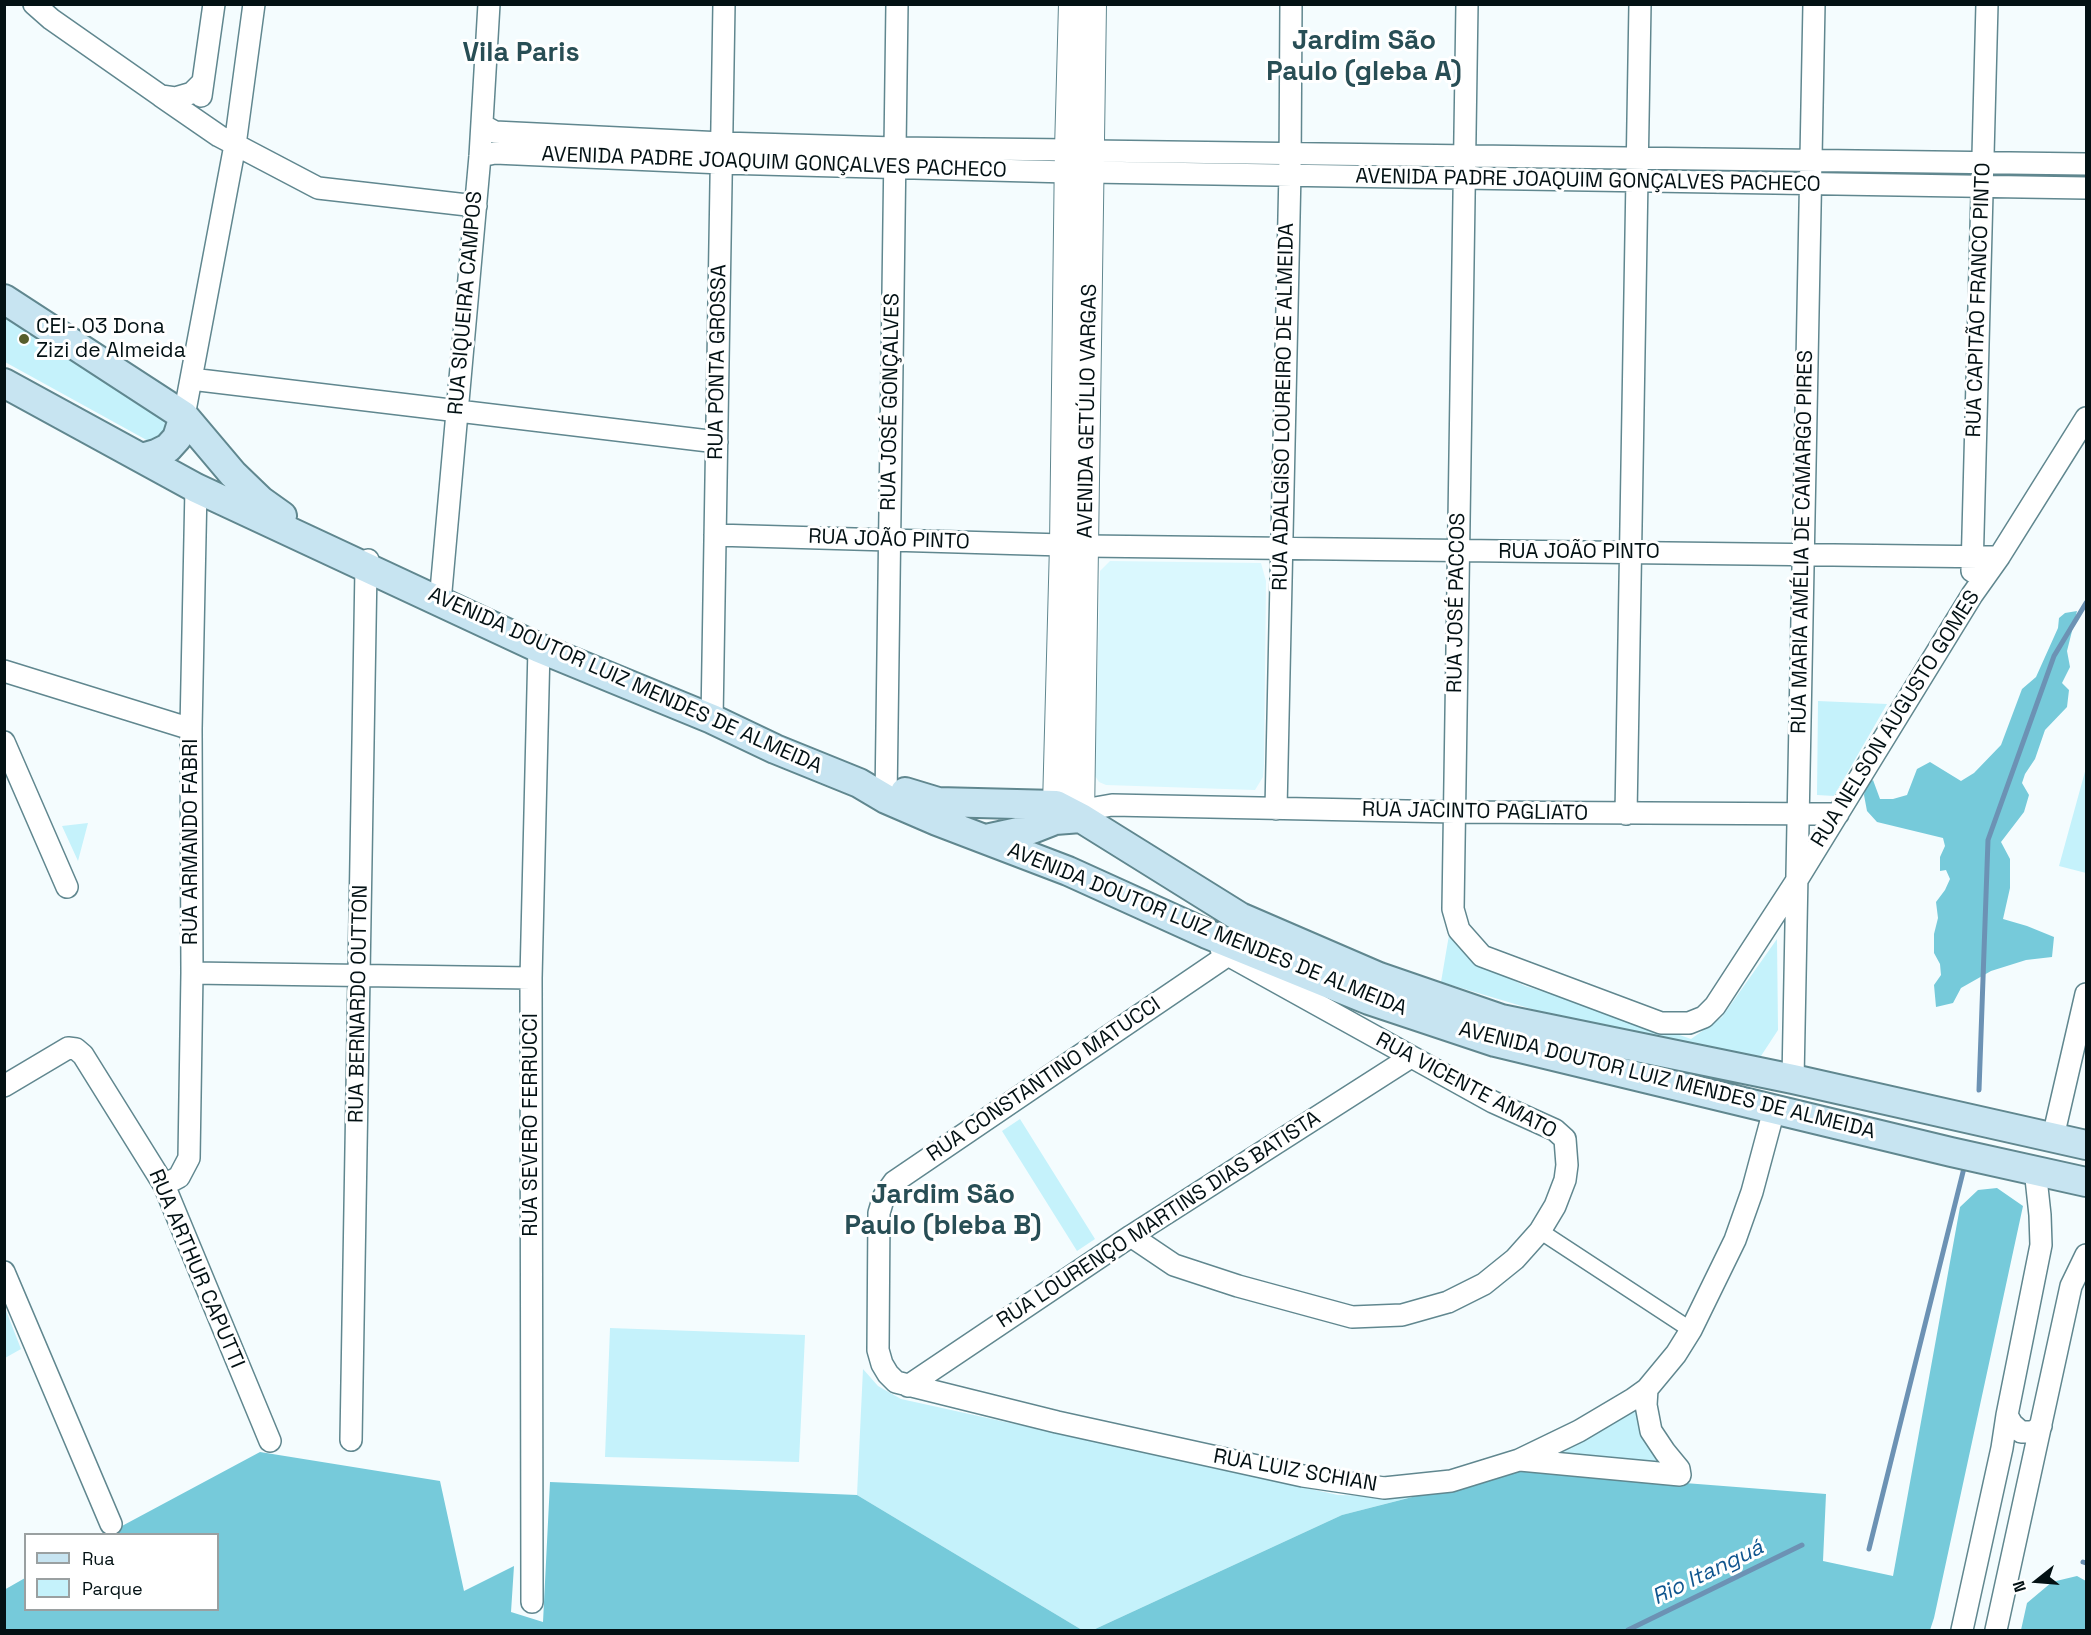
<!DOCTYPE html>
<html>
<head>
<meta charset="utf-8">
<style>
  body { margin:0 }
  #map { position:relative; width:2091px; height:1635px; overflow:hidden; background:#f4fcfe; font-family:"Space Grotesk",sans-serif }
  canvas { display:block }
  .frame { position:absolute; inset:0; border:6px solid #031114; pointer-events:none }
  .legend { position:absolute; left:24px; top:1533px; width:195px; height:78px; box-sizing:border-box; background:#fff; border:2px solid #9aa0a1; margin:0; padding:8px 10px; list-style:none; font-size:18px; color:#031114 }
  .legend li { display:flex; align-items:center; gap:12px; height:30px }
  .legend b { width:30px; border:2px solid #9aa0a1 }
  .north { position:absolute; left:2007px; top:1551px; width:60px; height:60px; -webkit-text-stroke:4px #fff; paint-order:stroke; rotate:253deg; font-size:16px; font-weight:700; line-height:24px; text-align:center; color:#031114 }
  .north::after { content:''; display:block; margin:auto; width:21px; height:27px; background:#031114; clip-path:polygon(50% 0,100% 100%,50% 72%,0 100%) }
</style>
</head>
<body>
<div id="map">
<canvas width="2091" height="1635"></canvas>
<div class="frame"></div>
<ul class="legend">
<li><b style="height:8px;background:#c7e4f1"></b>Rua</li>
<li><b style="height:16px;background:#c5f2fb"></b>Parque</li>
</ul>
<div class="north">N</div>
</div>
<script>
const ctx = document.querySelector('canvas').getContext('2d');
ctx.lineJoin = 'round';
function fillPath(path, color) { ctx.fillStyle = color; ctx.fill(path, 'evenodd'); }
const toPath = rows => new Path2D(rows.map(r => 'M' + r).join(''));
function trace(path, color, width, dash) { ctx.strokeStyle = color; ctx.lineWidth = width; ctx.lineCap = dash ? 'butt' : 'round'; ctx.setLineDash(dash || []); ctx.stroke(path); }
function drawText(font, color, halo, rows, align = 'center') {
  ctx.font = font + ' "Space Grotesk",sans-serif'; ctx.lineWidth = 6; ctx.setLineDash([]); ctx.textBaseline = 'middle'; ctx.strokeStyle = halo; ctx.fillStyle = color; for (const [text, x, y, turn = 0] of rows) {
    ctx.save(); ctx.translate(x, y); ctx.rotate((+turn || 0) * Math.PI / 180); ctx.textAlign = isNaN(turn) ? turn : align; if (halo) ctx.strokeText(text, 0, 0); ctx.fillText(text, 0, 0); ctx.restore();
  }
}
const built = toPath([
  [1110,561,1261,563,1266,581,1264,764,1263,777,1255,790,1106,785,1099,782,1095,776,1100,571]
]);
const green = toPath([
  [4,317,83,362,176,423,152,443,5,362],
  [1818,701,1887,704,1834,796,1817,795],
  [2086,768,2086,873,2059,866],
  [88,823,78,861,62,826],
  [1449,935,1478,963,1525,986,1631,1018,1691,1039,1722,1017,1777,939,1778,1030,1761,1056,1684,1051,1562,1018,1441,982],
  [1020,1119,1095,1239,1077,1251,1002,1131],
  [5,1308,21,1349,5,1358,4,1358],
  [610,1328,805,1335,799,1462,605,1457],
  [863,1369,878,1386,901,1399,1338,1495,1412,1497,1342,1515,1093,1630,1082,1630,857,1495],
  [1642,1407,1663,1469,1546,1456]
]);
const forest = toPath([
  [2077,611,2067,651,2070,667,2062,683,2069,690,2067,707,2045,730,2035,759,2025,774,2022,783,2029,795,2024,812,2001,842,2010,859,2010,888,2003,919,2027,926,2054,937,2052,957,2026,960,1991,971,1961,988,1953,1003,1936,1007,1934,985,1941,975,1940,964,1934,953,1934,934,1938,918,1936,902,1945,890,1950,879,1946,870,1940,871,1940,857,1945,846,1943,838,1877,822,1867,811,1864,795,1866,784,1873,780,1880,799,1893,799,1907,795,1917,769,1930,762,1961,781,1974,773,2001,745,2022,689,2036,677,2058,628,2059,618,2065,613],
  [1997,1188,2023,1206,1934,1618,1930,1630,1093,1630,1342,1515,1518,1470,1826,1494,1823,1561,1893,1576,1960,1207,1978,1190],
  [260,1452,440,1481,464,1591,514,1566,511,1612,543,1622,550,1482,857,1495,1082,1630,5,1630,4,1590,25,1578,26,1610,218,1610,218,1534,107,1534],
  [2077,1576,2086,1581,2086,1630,2021,1630,2027,1603,2052,1582]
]);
const stream = toPath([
  [1979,1090,1988,840,2054,656,2086,603],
  [1869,1549,1964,1168],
  [2083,1562,2086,1563],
  [1628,1630,1802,1545]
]);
const pedestrian = toPath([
  [1540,1231,1691,1330]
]);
const minor = toPath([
  [34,4,51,19,161,96],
  [1467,4,1453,909,1459,930,1482,956,1661,1023,1689,1023,1704,1017,1715,1006,1797,880,1972,595,1999,557,2086,418],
  [203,82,192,93,175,98,161,96,219,136,318,188,476,206],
  [201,96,214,4],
  [482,125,495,132,722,143,895,148,1068,150],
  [1091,151,2086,164],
  [480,156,495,153,722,163,1068,172],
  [1090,172,2086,188],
  [191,379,717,442],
  [184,416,235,145,254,4],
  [715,535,1063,545],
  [1086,546,1999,557],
  [1972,571,1987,4],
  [440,602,480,156,489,4],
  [4,671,191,729],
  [712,719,724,4],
  [4,742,67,887],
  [886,799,897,4],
  [1276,809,1290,171,1291,4],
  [1626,814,1640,4],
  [1081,818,1095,808,1112,805,1455,812,1838,814],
  [1228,955,894,1182,884,1196,879,1213,878,1350,882,1364,888,1374,896,1382,1057,1422,1303,1476,1384,1488,1451,1481,1519,1460,1579,1431,1633,1399,1647,1389,1676,1354,1691,1330,1735,1240,1752,1192,1774,1110],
  [192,973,531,978],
  [1793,1079,1814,4],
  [4,1086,68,1048,76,1049,83,1055,164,1185,270,1441],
  [2053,1137,2086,994],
  [164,1185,179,1177,189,1158,192,973,191,729,196,488],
  [1131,1236,1174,1265,1238,1286,1352,1317,1402,1315,1448,1302,1484,1284,1515,1259,1540,1231,1555,1206,1565,1180,1567,1165,1565,1139,1555,1130,1493,1102,1228,955,1221,949],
  [4,1272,111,1524],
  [908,1386,1131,1236,1411,1057],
  [2007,1415,2012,1424,2021,1432,2033,1432,2041,1426],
  [351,1440,366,568,368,560],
  [1520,1460,1680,1475,1679,1469,1665,1452,1651,1431,1646,1405,1647,1389],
  [532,1602,531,978,539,648],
  [1962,1630,2002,1448,2007,1415,2041,1245,2040,1215,2035,1169],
  [1996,1630,2071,1286,2086,1255]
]);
const tertiary = toPath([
  [1056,805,1063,545,1068,150,1072,4],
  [1081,818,1093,4]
]);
const secondary = toPath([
  [4,299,184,416,233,474,261,501,282,516],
  [4,383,196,488,539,648,712,719,775,749,859,783,886,799,937,821,1068,871,1207,934,1369,1000,1495,1042,1951,1152,2086,1182],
  [142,458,156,454,168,448,177,438,184,416],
  [905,792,938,802,1056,805,1081,818,1240,917,1379,977,1501,1019,1793,1079,2086,1145],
  [986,839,1032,829,1055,820,1081,818]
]);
const markers = [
  [24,339,6,"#575d2b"]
];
const streetNames = [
  ["AVENIDA PADRE JOAQUIM GONÇALVES PACHECO",774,163,2],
  ["AVENIDA PADRE JOAQUIM GONÇALVES PACHECO",1588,181,1],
  ["RUA CAPITÃO FRANCO PINTO",1979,300,-88],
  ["RUA SIQUEIRA CAMPOS",466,303,-85],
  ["RUA PONTA GROSSA",718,362,-89],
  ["RUA JOSÉ GONÇALVES",891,402,-89],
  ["RUA ADALGISO LOUREIRO DE ALMEIDA",1284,407,-89],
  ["AVENIDA GETÚLIO VARGAS",1088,411,-89],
  ["RUA JOÃO PINTO",889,540,2],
  ["RUA MARIA AMÉLIA DE CAMARGO PIRES",1803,542,-89],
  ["RUA JOÃO PINTO",1579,552],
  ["RUA JOSÉ PACCOS",1457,603,-89],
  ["AVENIDA DOUTOR LUIZ MENDES DE ALMEIDA",625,681,24],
  ["RUA NELSON AUGUSTO GOMES",1896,719,-58],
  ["RUA JACINTO PAGLIATO",1475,812,1],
  ["RUA ARMANDO FABRI",191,842,-90],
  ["AVENIDA DOUTOR LUIZ MENDES DE ALMEIDA",1207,930,22],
  ["RUA BERNARDO OUTTON",359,1004,-89],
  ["RUA CONSTANTINO MATUCCI",1044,1080,-34],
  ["AVENIDA DOUTOR LUIZ MENDES DE ALMEIDA",1667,1081,14],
  ["RUA VICENTE AMATO",1466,1086,28],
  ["RUA SEVERO FERRUCCI",531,1125,-90],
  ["RUA LOURENÇO MARTINS DIAS BATISTA",1159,1220,-33],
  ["RUA ARTHUR CAPUTTI",196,1269,67],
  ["RUA LUIZ SCHIAN",1295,1471,10]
];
const poiNames = [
  ["CEI- 03 Dona",36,327],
  ["Zizi de Almeida",36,351]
];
const waterNames = [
  ["Rio Itanguá",1708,1573,-26]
];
const districtNames = [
  ["Jardim São",1364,42],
  ["Paulo (gleba A)",1364,73],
  ["Vila Paris",521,54],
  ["Jardim São",943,1196],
  ["Paulo (bleba B)",943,1227]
];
fillPath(built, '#daf8fe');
fillPath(green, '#c5f2fb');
fillPath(forest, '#76cada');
trace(stream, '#6c92b4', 5);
trace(pedestrian, '#60878f', 18);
trace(minor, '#60878f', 24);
trace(tertiary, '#60878f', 28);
trace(secondary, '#60878f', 32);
trace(pedestrian, '#fff', 15);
trace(minor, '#fff', 21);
trace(tertiary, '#fff', 26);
trace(secondary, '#c7e4f1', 28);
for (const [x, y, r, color] of markers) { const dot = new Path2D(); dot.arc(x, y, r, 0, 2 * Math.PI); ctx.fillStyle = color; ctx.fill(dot); trace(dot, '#fff', 2); }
drawText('21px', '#031114', '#fff', streetNames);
drawText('21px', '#031114', '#fff', poiNames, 'left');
drawText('italic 22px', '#10568f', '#fff', waterNames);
drawText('bold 27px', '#284e55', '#fff', districtNames);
</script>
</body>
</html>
